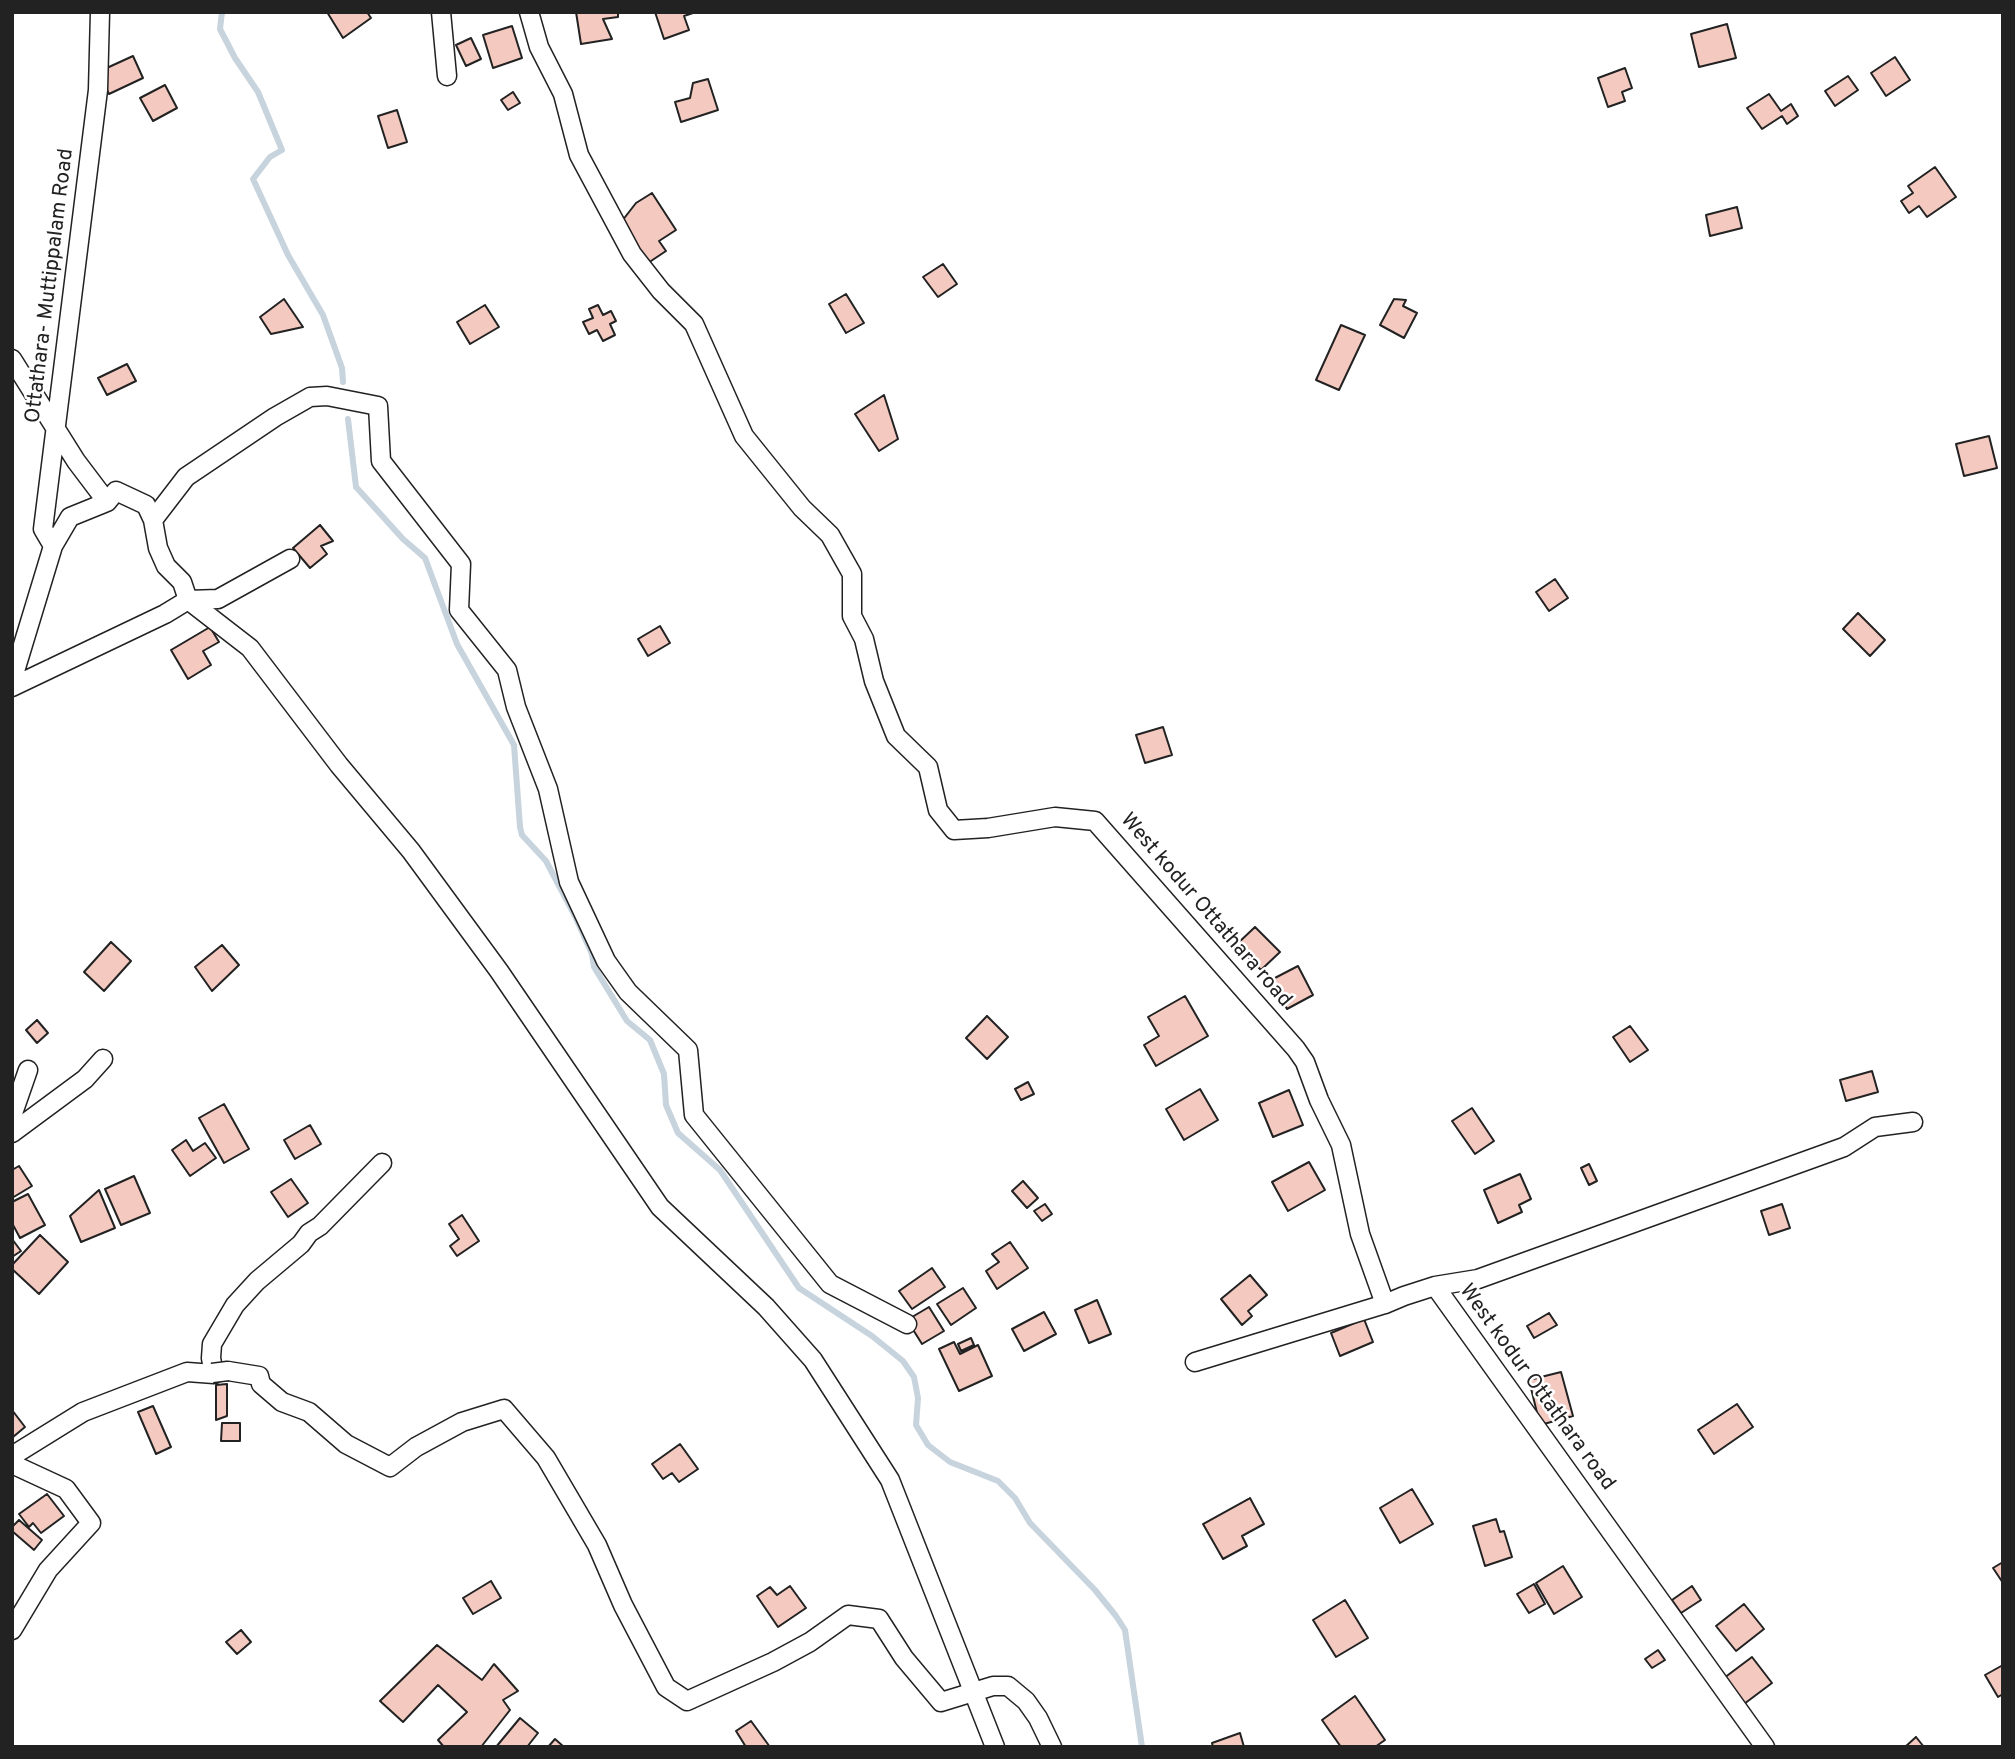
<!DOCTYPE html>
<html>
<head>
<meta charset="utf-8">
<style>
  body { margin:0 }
  #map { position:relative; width:2015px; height:1759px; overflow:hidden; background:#fff; font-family:Overpass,sans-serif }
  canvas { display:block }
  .frame { position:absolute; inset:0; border:14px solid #222; pointer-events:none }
</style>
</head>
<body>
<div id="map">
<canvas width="2015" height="1759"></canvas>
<div class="frame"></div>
</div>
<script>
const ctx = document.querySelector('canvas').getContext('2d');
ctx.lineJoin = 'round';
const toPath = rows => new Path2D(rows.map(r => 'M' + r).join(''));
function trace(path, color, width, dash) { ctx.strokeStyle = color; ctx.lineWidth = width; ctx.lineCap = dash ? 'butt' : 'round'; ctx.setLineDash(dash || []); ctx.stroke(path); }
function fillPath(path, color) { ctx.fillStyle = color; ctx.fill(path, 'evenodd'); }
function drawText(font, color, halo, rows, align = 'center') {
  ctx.font = font + ' Overpass,sans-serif'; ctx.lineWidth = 5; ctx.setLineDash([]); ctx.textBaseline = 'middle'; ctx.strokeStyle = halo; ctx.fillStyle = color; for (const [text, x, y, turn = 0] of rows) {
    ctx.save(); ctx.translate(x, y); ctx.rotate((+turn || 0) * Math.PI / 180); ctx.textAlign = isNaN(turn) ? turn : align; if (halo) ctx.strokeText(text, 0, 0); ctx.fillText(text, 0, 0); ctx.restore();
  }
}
const stream = toPath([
  [222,12,220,29,235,58,258,92,282,150,270,157,253,179,288,255,323,315,342,368,343,382],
  [348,419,356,487,403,539,425,558,457,644,514,745,520,827,522,835,546,861,575,916,592,954,594,967,627,1021,650,1040,664,1074,666,1105,678,1133,720,1170,799,1288,872,1336,903,1361,914,1377,918,1398,916,1425,928,1445,950,1462,998,1481,1015,1498,1030,1523,1095,1590,1116,1616,1125,1630,1142,1747]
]);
const building = toPath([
  [327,12,367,12,371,18,343,38,327,12],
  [576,12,618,12,618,17,603,19,612,39,581,44,576,12],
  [655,12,696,12,684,16,689,30,664,39,655,12],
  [1727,24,1736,58,1699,67,1691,34,1727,24],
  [512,26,522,58,493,68,483,35,512,26],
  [471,38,481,59,466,66,456,45,471,38],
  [133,56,143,78,109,94,98,72,133,56],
  [1895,57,1910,80,1886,96,1871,73,1895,57],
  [1625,68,1632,88,1622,92,1625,101,1608,107,1598,78,1625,68],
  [1848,76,1858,90,1835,106,1825,91,1848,76],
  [708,79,718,110,681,122,675,102,690,98,693,83,708,79],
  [165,85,177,108,153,121,140,98,165,85],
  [513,92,520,103,508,110,501,100,513,92],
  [1769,94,1781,111,1791,104,1798,116,1787,124,1782,116,1762,129,1747,108,1769,94],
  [397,110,407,142,388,148,378,116,397,110],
  [1935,167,1956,197,1927,217,1919,206,1909,213,1901,201,1913,193,1908,186,1935,167],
  [652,193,676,230,659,241,666,251,648,263,622,221,636,203,652,193],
  [1737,207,1742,228,1710,236,1706,215,1737,207],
  [943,264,957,284,938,297,923,277,943,264],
  [846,294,864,323,846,333,829,304,846,294],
  [284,299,303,327,271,334,260,317,284,299],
  [1394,299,1406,300,1403,306,1417,313,1404,338,1380,325,1394,299],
  [485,305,499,327,470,344,457,322,485,305],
  [598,305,603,315,611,311,616,321,610,324,615,335,603,341,597,330,589,334,583,322,593,318,589,309,598,305],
  [1341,325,1365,335,1339,390,1316,380,1341,325],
  [127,364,136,381,107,395,98,378,127,364],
  [884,395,898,439,879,451,855,414,884,395],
  [1989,436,1997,468,1964,476,1956,444,1989,436],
  [320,525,333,541,321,546,327,554,310,568,293,548,320,525],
  [1555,579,1568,598,1549,611,1536,592,1555,579],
  [1858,613,1885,640,1870,656,1843,629,1858,613],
  [660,626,670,643,648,656,638,639,660,626],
  [210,627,219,642,203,651,211,665,188,679,171,650,210,627],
  [1163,727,1172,755,1145,763,1136,735,1163,727],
  [1255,927,1280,952,1261,970,1236,945,1255,927],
  [111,942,131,961,104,991,84,972,111,942],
  [222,945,239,965,212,991,195,967,222,945],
  [1298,966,1313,995,1287,1009,1271,980,1298,966],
  [1185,996,1208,1036,1156,1066,1144,1045,1159,1036,1148,1017,1185,996],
  [987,1016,1008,1037,987,1059,966,1038,987,1016],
  [37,1020,48,1033,37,1043,26,1030,37,1020],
  [1630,1026,1648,1050,1630,1062,1613,1037,1630,1026],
  [1872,1071,1878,1092,1846,1101,1840,1080,1872,1071],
  [1028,1082,1034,1094,1021,1100,1015,1089,1028,1082],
  [1200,1089,1218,1120,1184,1140,1166,1109,1200,1089],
  [1289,1090,1303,1125,1273,1137,1259,1103,1289,1090],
  [224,1104,249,1149,224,1163,199,1118,224,1104],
  [1472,1108,1494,1141,1475,1154,1452,1121,1472,1108],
  [310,1125,321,1144,295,1159,284,1140,310,1125],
  [186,1140,193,1151,205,1143,216,1158,190,1176,172,1150,186,1140],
  [1309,1162,1325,1190,1288,1211,1272,1182,1309,1162],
  [1589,1164,1597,1181,1589,1185,1581,1168,1589,1164],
  [19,1166,32,1186,12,1198,12,1170,19,1166],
  [1520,1174,1531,1199,1519,1205,1522,1212,1498,1223,1484,1190,1520,1174],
  [134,1176,150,1213,121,1225,105,1189,134,1176],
  [291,1179,308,1203,288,1217,271,1192,291,1179],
  [1023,1181,1038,1198,1027,1208,1012,1191,1023,1181],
  [99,1190,115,1228,81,1242,70,1216,99,1190],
  [28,1194,45,1225,20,1238,12,1223,12,1202,28,1194],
  [1045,1204,1052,1214,1042,1221,1034,1211,1045,1204],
  [1782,1204,1790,1228,1769,1235,1761,1211,1782,1204],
  [462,1215,479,1241,457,1256,450,1246,459,1239,449,1224,462,1215],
  [40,1235,68,1262,39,1294,12,1269,12,1265,40,1235],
  [12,1239,21,1251,12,1257,12,1239],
  [1010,1242,1028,1268,997,1289,986,1271,999,1262,992,1254,1010,1242],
  [932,1268,945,1287,912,1309,899,1291,932,1268],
  [1250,1275,1267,1295,1248,1311,1252,1316,1242,1325,1221,1299,1250,1275],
  [963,1288,976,1308,951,1325,937,1304,963,1288],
  [1097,1300,1111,1334,1089,1343,1075,1310,1097,1300],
  [929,1307,944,1331,922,1344,907,1320,929,1307],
  [1044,1312,1056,1334,1024,1351,1012,1329,1044,1312],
  [1549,1313,1557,1325,1534,1338,1527,1326,1549,1313],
  [1364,1319,1373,1342,1340,1356,1331,1333,1364,1319],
  [971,1338,974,1345,961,1351,958,1344,971,1338],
  [954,1342,960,1354,978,1345,992,1376,959,1391,939,1349,954,1342],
  [1561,1372,1573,1416,1540,1425,1529,1380,1561,1372],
  [227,1384,227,1416,216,1420,216,1385,227,1384],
  [1737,1404,1753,1427,1714,1454,1698,1430,1737,1404],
  [153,1406,171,1447,156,1454,138,1412,153,1406],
  [12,1410,25,1427,13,1437,12,1436,12,1410],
  [222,1423,240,1423,240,1441,221,1441,222,1423],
  [680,1444,698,1469,679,1482,672,1473,663,1479,652,1464,680,1444],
  [1412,1489,1433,1524,1400,1543,1380,1508,1412,1489],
  [47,1494,64,1516,41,1533,33,1523,29,1527,19,1514,47,1494],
  [1250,1498,1264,1524,1242,1536,1247,1546,1223,1559,1203,1524,1250,1498],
  [1496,1519,1500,1532,1504,1531,1512,1557,1485,1566,1473,1526,1496,1519],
  [19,1520,42,1540,34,1550,12,1531,12,1527,19,1520],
  [2003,1562,2003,1583,1993,1568,2003,1562],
  [1563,1566,1582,1597,1554,1614,1536,1583,1563,1566],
  [491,1581,501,1598,473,1614,463,1598,491,1581],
  [1534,1584,1545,1604,1529,1613,1517,1594,1534,1584],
  [790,1586,806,1608,778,1627,757,1596,770,1587,777,1595,790,1586],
  [1692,1586,1701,1600,1681,1613,1672,1600,1692,1586],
  [1345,1600,1368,1638,1336,1657,1313,1620,1345,1600],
  [1744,1604,1764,1629,1736,1651,1716,1626,1744,1604],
  [241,1630,251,1642,237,1654,226,1642,241,1630],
  [437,1645,482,1680,494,1664,518,1691,503,1700,510,1710,481,1747,444,1747,438,1740,467,1712,438,1685,403,1722,380,1701,437,1645],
  [1658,1650,1665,1660,1652,1668,1645,1659,1658,1650],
  [1752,1657,1772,1683,1744,1704,1724,1678,1752,1657],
  [2003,1665,2003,1694,1998,1697,1985,1675,2003,1665],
  [1355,1696,1385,1740,1375,1747,1341,1747,1322,1720,1355,1696],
  [520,1718,538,1733,527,1747,496,1747,520,1718],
  [751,1721,770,1747,746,1747,736,1731,751,1721],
  [1240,1733,1244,1747,1213,1747,1212,1743,1240,1733],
  [1916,1737,1924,1747,1905,1747,1916,1737],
  [555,1739,564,1747,548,1747,555,1739]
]);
const street = toPath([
  [441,12,447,76],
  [529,12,539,47,563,94,579,155,632,254,661,291,694,324,744,436,802,508,830,535,852,574,852,616,864,639,874,681,896,736,928,767,938,810,954,830,988,828,1055,817,1095,821,1296,1049,1305,1062,1319,1100,1341,1145,1360,1234,1385,1304,1404,1296,1435,1286,1478,1279,1844,1147,1875,1127,1913,1122],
  [12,359,76,461,107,502],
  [53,546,70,517,107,502,116,491,146,505,153,520],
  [290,559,218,599,188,600,250,648,339,765,411,851,499,971,660,1207,766,1307,813,1360,890,1480,995,1747],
  [12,681,53,546,43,529,98,90,100,12],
  [12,687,165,614,188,600,182,582,166,566,158,548,153,520,186,477,275,417,310,397,327,396,378,406,381,461,461,564,459,610,507,670,516,707,548,789,569,882,606,961,628,992,688,1050,694,1115,830,1284,907,1324],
  [12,1116,28,1070],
  [12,1133,85,1079,103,1059],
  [1435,1286,1765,1747],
  [1195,1362,1385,1304],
  [228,1371,259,1376,261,1384,282,1402,309,1412,346,1444,390,1467,416,1447,462,1422,504,1409,546,1458,597,1545,623,1605,666,1687,687,1701,773,1662,810,1642,848,1615,879,1619,904,1658,941,1702,993,1686,1008,1686,1026,1701,1038,1718,1052,1747],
  [12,1456,83,1412,187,1372,214,1374,211,1358,212,1344,235,1305,257,1281,301,1244,309,1233,320,1226,382,1163],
  [12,1464,66,1489,91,1523,48,1570,12,1630]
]);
const streetBridge = toPath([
  [212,1373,228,1371]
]);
const streetNames = [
  ["Ottathara- Muttippalam Road",51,286,-83],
  ["West kodur Ottathara road",1205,911,49],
  ["West kodur Ottathara road",1536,1388,54]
];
trace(stream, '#c7d3dd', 6);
fillPath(building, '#f3c9c0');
trace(building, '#222', 2);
trace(street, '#222', 21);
trace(street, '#fff', 18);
trace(streetBridge, '#222', 21, []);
trace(streetBridge, '#fff', 18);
drawText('21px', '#222', '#fff', streetNames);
</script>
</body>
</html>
